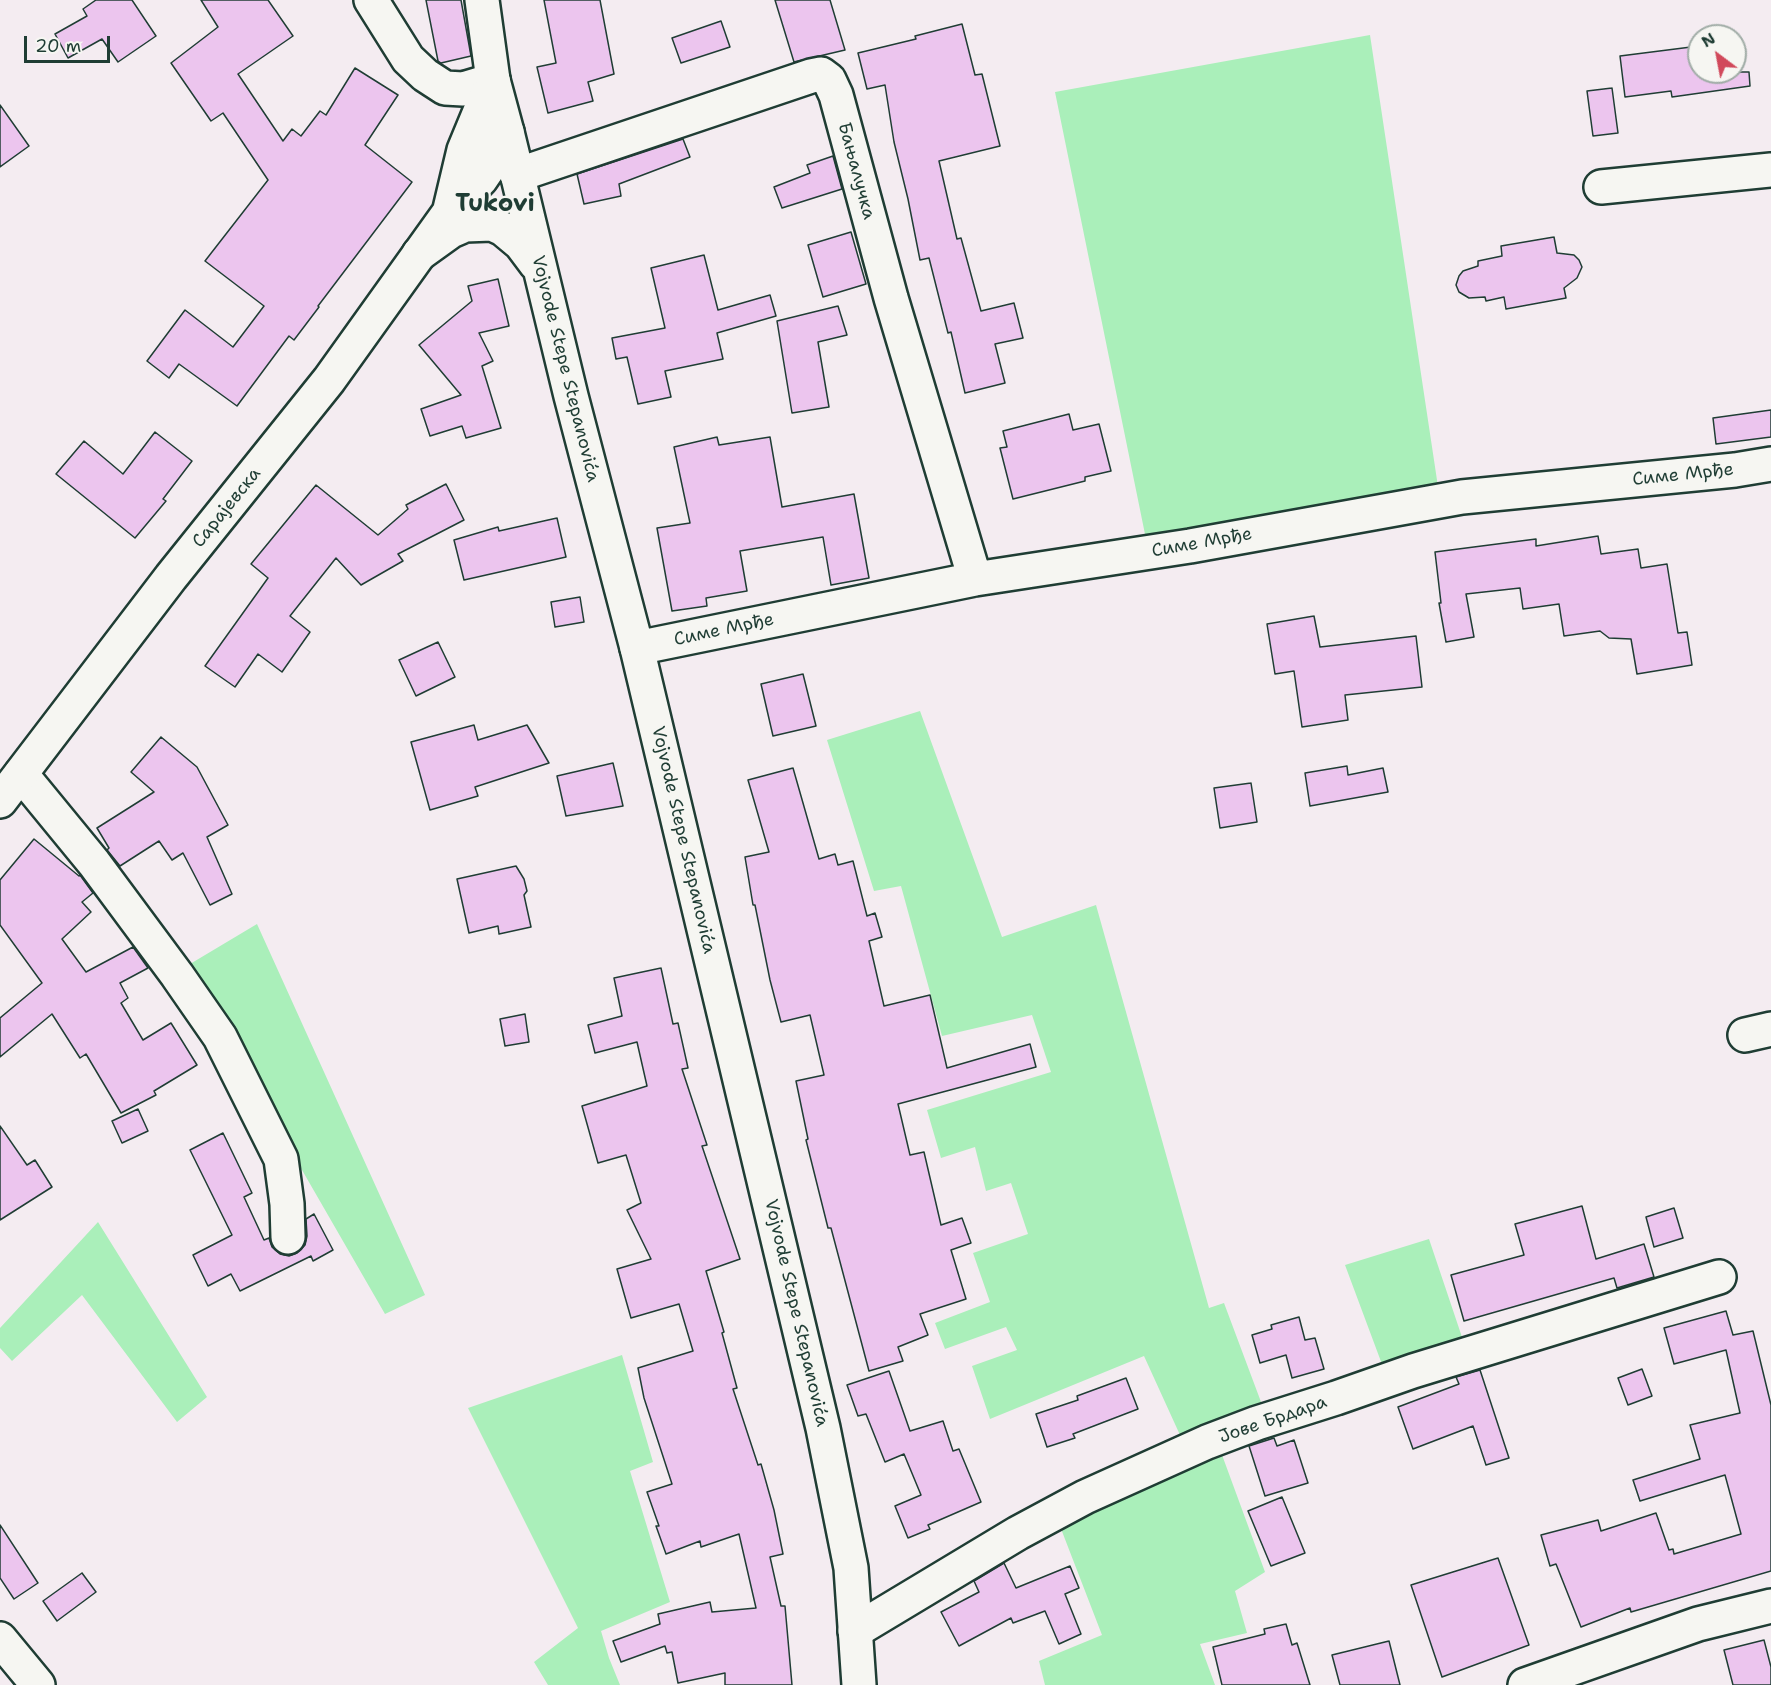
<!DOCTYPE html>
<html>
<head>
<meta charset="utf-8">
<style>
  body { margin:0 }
  #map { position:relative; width:1771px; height:1685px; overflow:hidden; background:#f4ecf1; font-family:"Shantell Sans",sans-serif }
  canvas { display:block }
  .north { position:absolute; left:1687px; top:24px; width:60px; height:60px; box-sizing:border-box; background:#f6f6f2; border:2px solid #a0aca6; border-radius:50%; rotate:328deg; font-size:16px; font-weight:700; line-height:24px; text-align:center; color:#1f3d34 }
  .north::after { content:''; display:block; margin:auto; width:21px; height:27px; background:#d1495b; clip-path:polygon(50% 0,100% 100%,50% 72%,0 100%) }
  .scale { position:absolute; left:24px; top:36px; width:86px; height:27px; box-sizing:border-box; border:3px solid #1f3d34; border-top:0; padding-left:8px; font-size:18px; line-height:21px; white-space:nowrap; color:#1f3d34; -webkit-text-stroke:4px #f6f6f2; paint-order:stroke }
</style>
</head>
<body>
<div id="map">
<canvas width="1771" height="1685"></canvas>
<div class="north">N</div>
<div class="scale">20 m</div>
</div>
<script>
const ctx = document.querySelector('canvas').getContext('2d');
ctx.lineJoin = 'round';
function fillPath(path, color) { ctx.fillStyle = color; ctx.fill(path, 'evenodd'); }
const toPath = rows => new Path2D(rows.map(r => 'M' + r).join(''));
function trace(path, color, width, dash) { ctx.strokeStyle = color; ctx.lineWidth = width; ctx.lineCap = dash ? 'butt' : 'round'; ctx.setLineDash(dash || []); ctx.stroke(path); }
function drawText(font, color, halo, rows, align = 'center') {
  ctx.font = font + ' "Shantell Sans",sans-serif'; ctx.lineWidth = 4.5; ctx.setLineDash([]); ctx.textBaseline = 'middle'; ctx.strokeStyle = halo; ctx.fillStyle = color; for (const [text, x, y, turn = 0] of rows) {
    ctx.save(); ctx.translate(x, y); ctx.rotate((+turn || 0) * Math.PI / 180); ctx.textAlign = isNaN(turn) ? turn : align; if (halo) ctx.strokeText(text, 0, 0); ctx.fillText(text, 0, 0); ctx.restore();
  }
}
const green = toPath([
  [1370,35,1440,500,1147,544,1055,92],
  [920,711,1002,937,1096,905,1209,1308,1224,1303,1270,1426,1218,1444,1265,1572,1235,1591,1247,1633,1200,1644,1215,1685,1045,1685,1039,1661,1102,1635,1058,1521,1185,1446,1144,1356,990,1419,972,1366,1017,1350,1006,1327,945,1349,935,1323,990,1302,973,1253,1028,1234,1011,1183,986,1191,975,1147,941,1158,927,1110,1051,1072,1032,1015,942,1036,901,886,874,891,827,740],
  [257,924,425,1295,385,1314,185,967],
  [98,1222,207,1397,177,1422,82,1295,12,1361,0,1348,0,1328],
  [1429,1239,1466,1349,1386,1375,1345,1265],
  [622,1355,653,1462,630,1471,670,1602,601,1631,609,1658,620,1685,548,1685,534,1662,578,1628,468,1408]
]);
const building = toPath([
  [96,0,132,0,156,36,118,62,102,39,68,58,55,34,87,16,83,9,96,0],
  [201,0,268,0,293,36,238,74,283,141,292,129,301,136,320,111,326,115,355,68,398,95,365,145,412,182,318,306,319,307,294,340,289,336,237,406,179,364,169,378,147,361,185,310,233,347,264,306,205,261,268,180,223,113,211,121,171,63,218,27,201,0],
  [426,0,461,0,471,56,441,63,438,61,426,0],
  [544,0,600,0,614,74,588,82,593,101,548,113,537,67,556,63,544,0],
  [775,0,830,0,845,50,794,62,775,0],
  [721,21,730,47,681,63,672,38,721,21],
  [962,24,975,75,982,74,1000,146,939,161,957,239,961,238,981,311,1014,303,1023,338,995,344,1005,383,965,393,951,332,948,333,929,258,920,260,908,199,894,142,885,85,867,89,858,53,916,39,915,36,962,24],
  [1699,46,1699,72,1749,72,1750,86,1672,97,1671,91,1625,97,1620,56,1699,46],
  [1612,88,1618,133,1593,136,1587,91,1612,88],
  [0,105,29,146,0,167,0,105],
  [683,139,690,157,619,184,621,196,584,204,577,174,683,139],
  [833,156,842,189,782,208,774,187,810,173,807,165,833,156],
  [851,232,866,284,823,297,808,245,851,232],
  [1554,237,1557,253,1574,255,1579,260,1582,267,1577,278,1564,288,1566,298,1506,309,1504,297,1486,301,1485,297,1469,298,1459,292,1456,285,1459,276,1463,271,1478,266,1478,261,1502,256,1501,246,1554,237],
  [704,255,718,310,770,295,776,316,717,333,723,359,665,371,671,397,638,404,627,357,616,359,612,338,665,328,651,268,704,255],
  [498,279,509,326,479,333,493,361,482,366,501,428,466,438,462,426,430,436,421,409,461,395,419,345,472,301,468,286,498,279],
  [838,306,847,335,818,342,829,407,792,413,777,321,838,306],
  [1771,410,1771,437,1716,444,1713,418,1771,410],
  [1069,414,1073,430,1099,424,1111,471,1085,477,1085,481,1013,499,1000,448,1007,447,1003,431,1069,414],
  [155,432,192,461,163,499,166,501,135,538,56,474,84,441,123,474,155,432],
  [717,437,719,445,770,437,782,507,854,494,869,578,831,585,823,537,740,551,747,591,706,598,707,606,672,611,657,528,690,523,674,447,717,437],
  [446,484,464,520,398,554,403,561,361,585,336,558,290,616,310,632,282,672,258,654,235,687,205,666,268,578,251,564,316,485,378,535,408,509,406,505,446,484],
  [557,518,566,557,464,580,454,540,498,527,499,531,557,518],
  [1598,536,1601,554,1638,549,1641,568,1667,564,1678,633,1687,632,1692,665,1637,674,1631,639,1609,638,1600,631,1564,636,1559,604,1523,609,1520,588,1466,594,1474,637,1446,642,1439,603,1441,603,1435,552,1536,539,1536,546,1598,536],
  [580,597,584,622,555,627,551,602,580,597],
  [1314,616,1320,647,1416,636,1422,687,1345,695,1348,720,1302,727,1294,671,1275,674,1267,624,1314,616],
  [438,642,455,677,416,696,399,660,438,642],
  [803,674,816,726,773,736,761,684,803,674],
  [474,725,478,740,527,725,549,763,475,787,478,796,430,810,411,742,474,725],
  [161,737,197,767,228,825,207,837,232,894,210,905,183,853,172,860,159,841,120,866,107,850,109,848,97,828,154,792,131,772,161,737],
  [613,763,623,806,566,816,557,776,613,763],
  [1347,766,1348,775,1383,768,1388,792,1310,806,1305,773,1347,766],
  [793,768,819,859,835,854,838,865,853,861,867,916,875,913,882,937,869,941,884,1006,930,995,947,1068,1030,1044,1036,1067,898,1104,910,1155,924,1152,941,1225,962,1218,971,1243,951,1250,966,1299,920,1314,928,1335,898,1347,903,1361,869,1371,831,1228,828,1228,806,1140,808,1139,796,1081,824,1075,810,1015,781,1022,770,980,755,905,753,905,745,857,769,852,748,780,793,768],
  [1251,783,1257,822,1220,828,1214,788,1251,783],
  [34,839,79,876,80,875,93,893,82,902,91,912,62,939,86,972,133,947,148,968,120,983,128,998,121,1003,143,1040,171,1023,197,1065,154,1091,156,1095,121,1113,86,1054,80,1058,52,1014,0,1057,0,1018,42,983,0,925,0,880,34,839],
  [516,866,524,879,527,891,524,895,531,927,499,934,498,926,469,933,457,879,516,866],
  [661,968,673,1024,678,1023,688,1068,682,1069,707,1145,702,1146,740,1259,706,1271,724,1332,722,1333,737,1388,733,1389,758,1465,761,1464,774,1510,783,1554,770,1557,781,1606,785,1606,792,1685,725,1685,725,1673,678,1683,672,1652,667,1653,665,1646,621,1662,613,1641,660,1624,658,1614,710,1602,712,1612,756,1608,739,1534,701,1547,700,1541,666,1554,656,1526,659,1526,647,1492,672,1484,644,1398,638,1368,693,1351,679,1304,631,1318,617,1269,651,1259,627,1210,641,1203,626,1155,598,1163,582,1106,647,1086,637,1042,595,1053,588,1025,622,1016,614,978,661,968],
  [525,1014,529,1042,505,1046,500,1019,525,1014],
  [138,1109,148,1131,122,1143,112,1121,138,1109],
  [0,1126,27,1165,35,1160,52,1187,0,1220,0,1126],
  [223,1133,252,1193,244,1197,264,1240,269,1238,272,1247,280,1254,289,1256,297,1253,305,1245,307,1236,306,1219,314,1214,333,1250,313,1261,311,1256,240,1291,231,1274,208,1286,193,1255,232,1235,190,1150,223,1133],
  [1582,1206,1596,1259,1644,1244,1654,1277,1617,1288,1614,1278,1464,1321,1451,1275,1524,1255,1515,1224,1582,1206],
  [1674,1208,1683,1238,1654,1247,1646,1217,1674,1208],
  [1726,1311,1733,1335,1753,1331,1771,1405,1771,1571,1631,1612,1630,1608,1581,1627,1556,1564,1550,1566,1541,1535,1598,1520,1601,1531,1656,1513,1669,1550,1673,1549,1674,1554,1741,1534,1725,1475,1640,1501,1633,1480,1700,1459,1690,1425,1740,1413,1726,1350,1674,1364,1664,1328,1726,1311],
  [1299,1317,1305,1340,1315,1338,1324,1369,1292,1378,1286,1355,1260,1363,1252,1335,1272,1329,1271,1325,1299,1317],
  [1642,1369,1652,1396,1628,1405,1618,1378,1642,1369],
  [1480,1370,1509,1458,1486,1465,1473,1426,1413,1449,1398,1407,1459,1384,1456,1377,1480,1370],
  [889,1371,910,1431,943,1421,953,1451,959,1449,981,1502,928,1525,930,1529,908,1538,895,1506,921,1495,904,1454,885,1462,866,1414,858,1416,847,1385,889,1371],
  [1126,1378,1138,1409,1073,1434,1075,1438,1047,1447,1036,1414,1078,1400,1077,1396,1126,1378],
  [1274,1438,1277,1446,1294,1440,1308,1483,1265,1496,1249,1446,1274,1438],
  [1282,1497,1305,1553,1271,1566,1248,1511,1282,1497],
  [0,1525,38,1583,14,1599,0,1578,0,1525],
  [1498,1558,1529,1645,1442,1677,1411,1585,1498,1558],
  [1004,1563,1016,1588,1070,1566,1079,1588,1065,1594,1081,1634,1059,1644,1045,1611,1013,1623,1011,1618,959,1646,941,1612,979,1592,974,1581,1004,1563],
  [82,1573,96,1592,57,1621,43,1601,82,1573],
  [1286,1624,1292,1645,1297,1643,1310,1685,1222,1685,1213,1647,1265,1634,1264,1629,1286,1624],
  [1764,1640,1771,1667,1771,1685,1733,1685,1724,1650,1764,1640],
  [1389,1641,1400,1685,1340,1685,1332,1655,1389,1641]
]);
const minor = toPath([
  [371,0,408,59,425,75,445,88,463,89,493,80],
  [517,175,811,76,821,74,829,80,836,95,891,298,975,579],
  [1601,187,1771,170],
  [637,648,975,579,1190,546,1462,497,1735,470,1771,464],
  [21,774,94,863,177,975,220,1037,281,1159,287,1204,288,1237],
  [1745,1035,1771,1029],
  [855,1631,1018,1533,1085,1497,1207,1442,1257,1423,1336,1398,1413,1371,1719,1277],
  [0,1639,38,1685],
  [1525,1685,1698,1624,1771,1606]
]);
const secondary = toPath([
  [450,209,464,150,493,80],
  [0,801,171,577,329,380,450,211,481,179,496,157,507,132]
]);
const primary = toPath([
  [482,0,493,80,507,132,571,396,637,648,823,1428,851,1568,859,1685],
  [419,254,451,231,465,225,492,224,503,229,521,244,536,264]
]);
const streetNames = [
  ["Бањалучка",856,171,75],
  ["Vojvode Stepe Stepanovića",565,369,76],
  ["Симе Мрђе",1683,475,-6],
  ["Сарајевска",227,508,-51],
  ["Симе Мрђе",1202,543,-10],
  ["Симе Мрђе",724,630,-12],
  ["Vojvode Stepe Stepanovića",683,840,77],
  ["Vojvode Stepe Stepanovića",796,1313,77],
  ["Јове Брдара",1273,1420,-19]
];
const districtNames = [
  ["Tukovi",495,205]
];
fillPath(green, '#aaefba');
fillPath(building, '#ecc5ee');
trace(building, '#1f3d34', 1.5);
trace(minor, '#1f3d34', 38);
trace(secondary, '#1f3d34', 38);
trace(primary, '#1f3d34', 38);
trace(minor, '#f6f6f2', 33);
trace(secondary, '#f6f6f2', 33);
trace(primary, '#f6f6f2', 33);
drawText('18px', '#1f3d34', '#f6f6f2', streetNames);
drawText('bold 24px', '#1f3d34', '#f6f6f2', districtNames);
</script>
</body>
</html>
